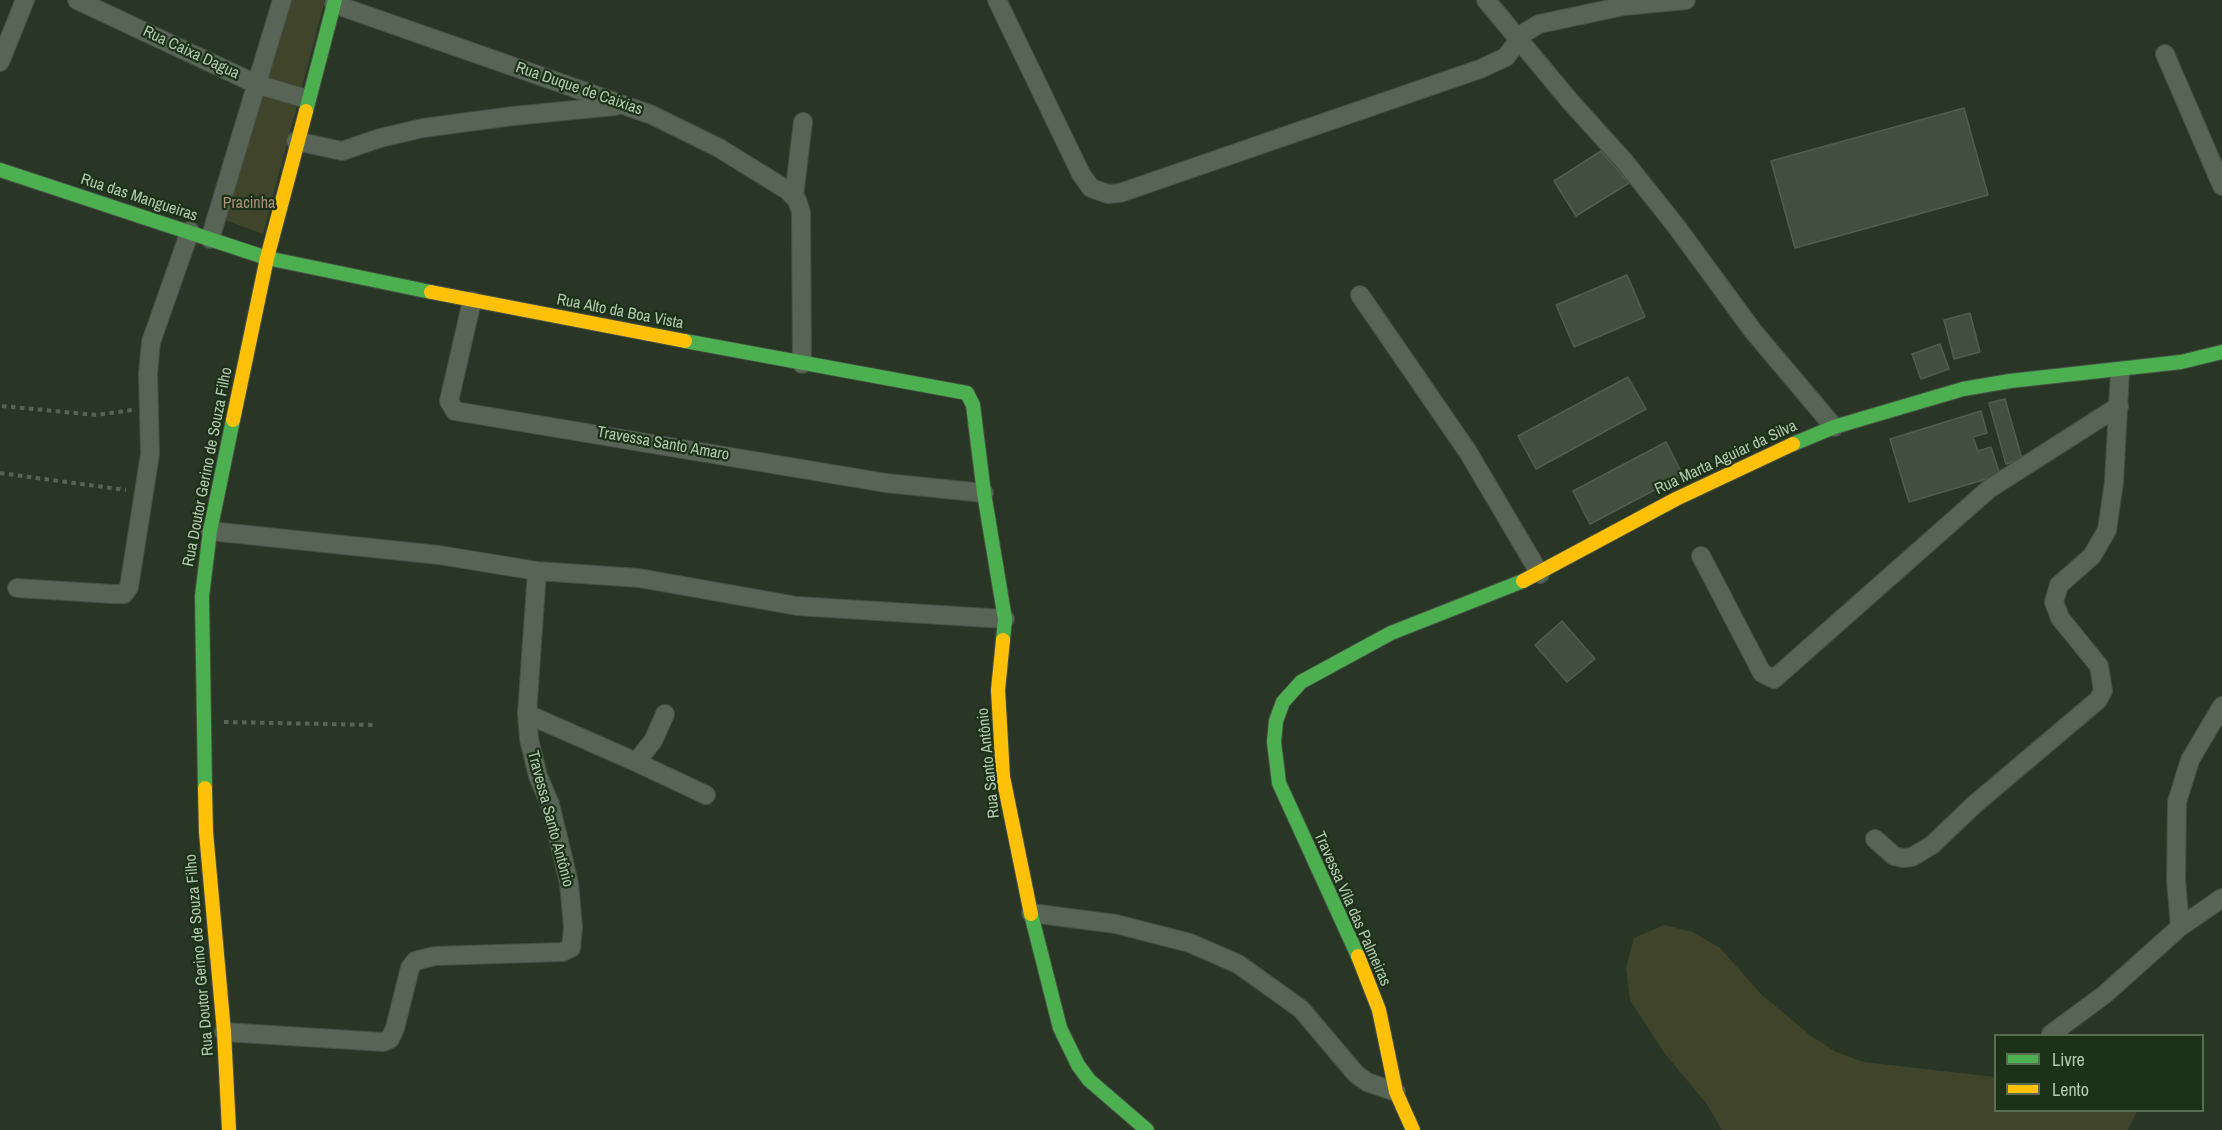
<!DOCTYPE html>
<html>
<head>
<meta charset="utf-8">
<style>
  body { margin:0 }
  #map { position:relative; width:2222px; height:1130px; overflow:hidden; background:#293626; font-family:"Archivo Narrow",sans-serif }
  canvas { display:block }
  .legend { position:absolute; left:1994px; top:1034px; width:210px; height:78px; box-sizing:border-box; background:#1d3119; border:2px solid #596d55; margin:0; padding:8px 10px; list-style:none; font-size:18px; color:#b2c8af }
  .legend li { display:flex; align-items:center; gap:12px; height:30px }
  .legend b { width:30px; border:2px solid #596d55 }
</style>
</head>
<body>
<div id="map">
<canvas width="2222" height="1130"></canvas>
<ul class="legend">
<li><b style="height:8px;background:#4caf50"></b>Livre</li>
<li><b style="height:8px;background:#ffc107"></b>Lento</li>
</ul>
</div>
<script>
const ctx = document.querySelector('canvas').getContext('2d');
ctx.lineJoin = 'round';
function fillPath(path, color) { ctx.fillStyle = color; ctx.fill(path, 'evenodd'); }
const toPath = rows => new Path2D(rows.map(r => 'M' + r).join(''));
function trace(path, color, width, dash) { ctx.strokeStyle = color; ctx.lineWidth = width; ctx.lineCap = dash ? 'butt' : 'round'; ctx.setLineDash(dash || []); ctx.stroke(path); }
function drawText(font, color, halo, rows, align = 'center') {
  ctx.font = font + ' "Archivo Narrow",sans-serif'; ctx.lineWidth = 4.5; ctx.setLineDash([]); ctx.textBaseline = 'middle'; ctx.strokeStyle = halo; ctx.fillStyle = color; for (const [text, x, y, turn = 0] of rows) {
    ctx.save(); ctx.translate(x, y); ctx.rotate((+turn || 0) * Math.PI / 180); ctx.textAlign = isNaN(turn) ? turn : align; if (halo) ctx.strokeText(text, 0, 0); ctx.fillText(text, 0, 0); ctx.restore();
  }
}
const green = toPath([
  [285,0,325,0,263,234,222,219],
  [1664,925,1693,932,1720,948,1761,994,1810,1035,1836,1052,1864,1062,1995,1077,1996,1110,2136,1111,2136,1114,2128,1130,1722,1130,1706,1103,1665,1054,1630,1000,1626,968,1634,938]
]);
const building = toPath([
  [1964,108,1988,195,1795,248,1771,161,1964,108],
  [1601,151,1629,183,1576,216,1554,181,1601,151],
  [1627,275,1645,317,1574,347,1556,305,1627,275],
  [1970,313,1980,352,1954,359,1944,320,1970,313],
  [1940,344,1949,369,1921,379,1912,354,1940,344],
  [1628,377,1646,409,1536,469,1518,436,1628,377],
  [2005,399,2022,459,2006,464,1989,403,2005,399],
  [1981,411,1987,433,1973,437,1978,451,1991,447,2000,475,1909,502,1890,439,1981,411],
  [1666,442,1683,475,1590,524,1573,491,1666,442],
  [1562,621,1595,659,1567,682,1535,645,1562,621]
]);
const path = toPath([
  [2,406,96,415,132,410],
  [0,473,126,490],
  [224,722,377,725]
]);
const street = toPath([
  [77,0,256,84,307,99],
  [997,0,1081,174,1091,188,1108,194,1120,193,1480,69,1506,57,1524,33,1539,24,1624,6,1686,0],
  [1486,0,1569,100,1625,162,1676,226,1753,331,1834,427],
  [334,4,652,115,719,148,787,190,797,200,801,212,802,364],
  [2165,54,2222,186],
  [0,62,25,0],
  [296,141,342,151,380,138,423,128,513,116,615,106],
  [794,196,803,122],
  [210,239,282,0],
  [1360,295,1468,452,1540,574],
  [472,301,449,401,455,411,886,483,984,493],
  [210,531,439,555,537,571,639,578,797,606,1005,619],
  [1701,556,1762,673,1774,679,1989,489,2119,406],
  [17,588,113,594,124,594,129,587,150,454,148,373,151,342,190,231],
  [527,714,636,762,653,741,665,714],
  [636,762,706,795],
  [1875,839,1894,856,1903,858,1912,857,1932,845,1975,804,2098,700,2103,691,2099,666,2060,618,2054,602,2059,585,2092,556,2107,530,2114,482,2120,371],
  [1031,913,1116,924,1190,943,1238,964,1301,1009,1356,1074,1367,1082,1396,1092],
  [2180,927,2176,880,2177,802,2190,760,2222,706],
  [224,1032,383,1042,390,1039,395,1028,410,968,415,961,435,956,562,952,571,948,573,927,569,883,550,804,538,776,529,739,527,714,537,571],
  [2051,1034,2104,995,2180,927,2222,898]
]);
const fast = toPath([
  [306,111,335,0],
  [0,170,267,258,431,292],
  [685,341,967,393,973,405,984,493,1005,619,1003,640],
  [1793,444,1834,427,1963,389,2010,381,2181,362,2222,352],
  [205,788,202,596,210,531,233,420],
  [1031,914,1060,1028,1078,1065,1089,1080,1147,1130],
  [1358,956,1279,783,1274,742,1276,721,1283,702,1301,682,1391,633,1523,581]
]);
const slow = toPath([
  [431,292,685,341],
  [233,420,267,258,306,111],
  [1523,581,1676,499,1793,444],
  [1003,640,998,690,1003,777,1031,914],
  [205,788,206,832,224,1032,229,1130],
  [1358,956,1379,1010,1396,1092,1413,1130]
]);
const streetNames = [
  ["Rua Caixa Dagua",191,53,25],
  ["Rua Duque de Caixias",579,89,19],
  ["Rua das Mangueiras",139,198,18],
  ["Rua Alto da Boa Vista",620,312,11],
  ["Travessa Santo Amaro",663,444,10],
  ["Rua Marta Aguiar da Silva",1726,458,-25],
  ["Rua Doutor Gerino de Souza Filho",208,467,-79],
  ["Rua Santo Antônio",989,763,-96],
  ["Travessa Santo Antônio",550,819,75],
  ["Travessa Vila das Palmeiras",1352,909,66],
  ["Rua Doutor Gerino de Souza Filho",200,955,-95]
];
const parkNames = [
  ["Pracinha",249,204]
];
fillPath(green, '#3f442a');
fillPath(building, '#424f3f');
trace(building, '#505e4e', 1.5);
trace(street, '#465045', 20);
trace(fast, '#465045', 16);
trace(slow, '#465045', 16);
trace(path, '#586356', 4, [4.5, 4.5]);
trace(street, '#586456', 18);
trace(fast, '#4caf50', 14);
trace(slow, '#ffc107', 14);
drawText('16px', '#b2c8af', '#1d3119', streetNames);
drawText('16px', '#ab917a', '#1d3119', parkNames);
</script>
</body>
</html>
